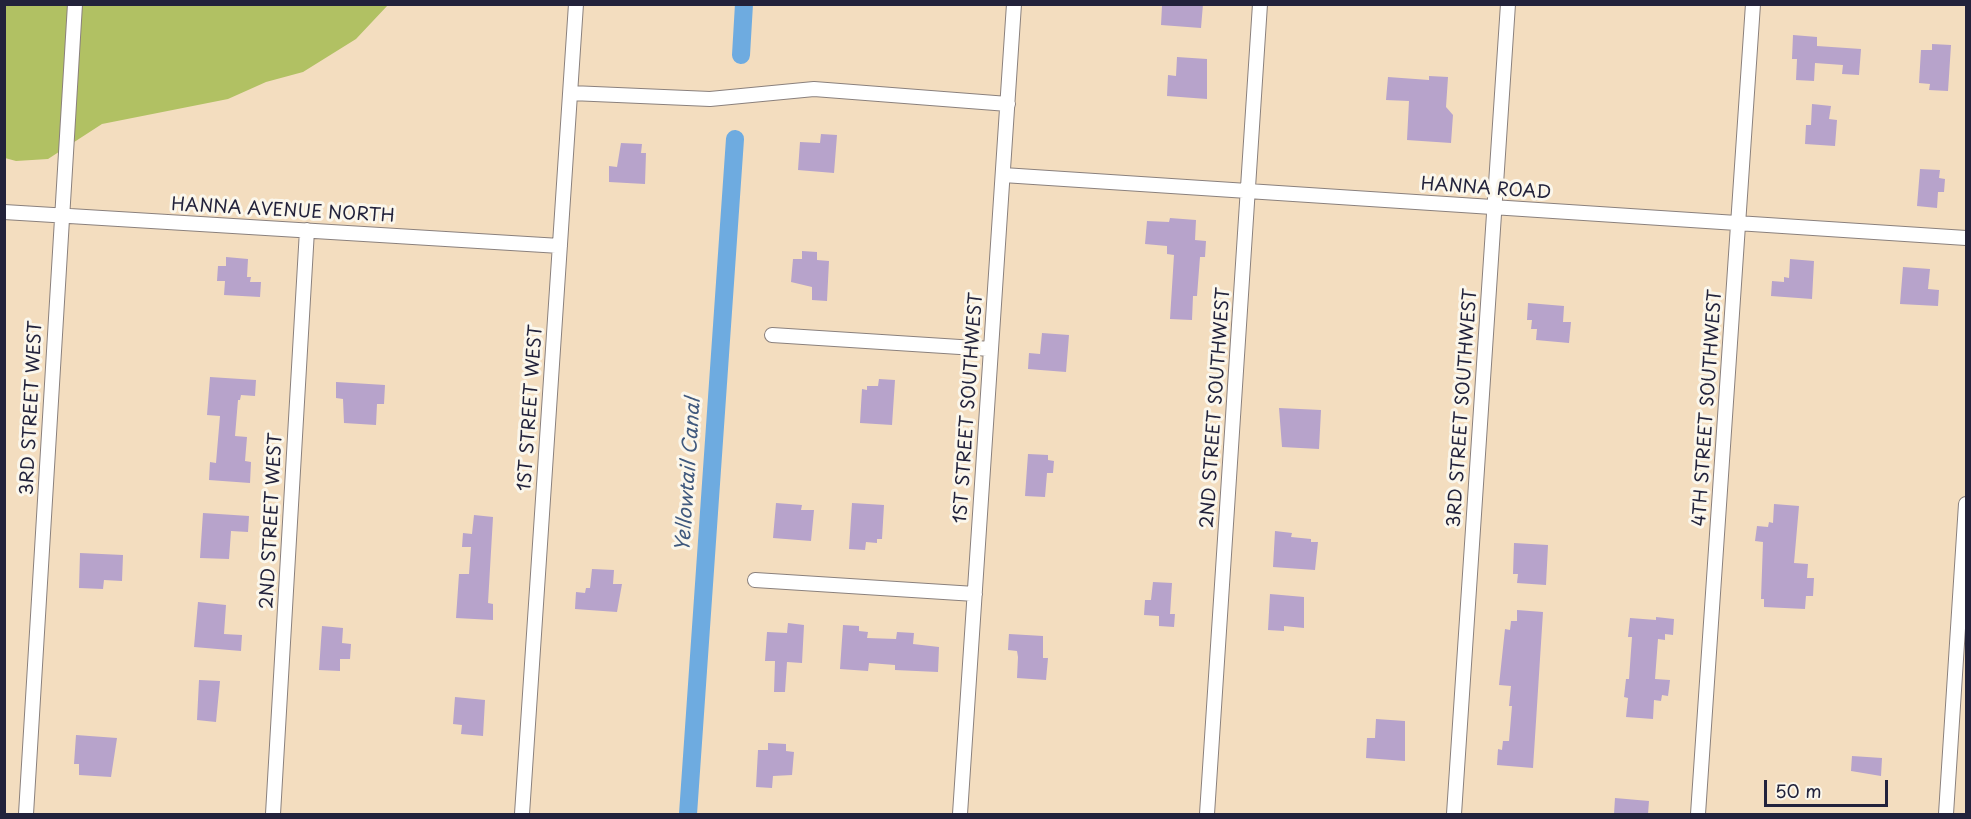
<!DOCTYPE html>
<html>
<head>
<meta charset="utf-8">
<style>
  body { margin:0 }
  #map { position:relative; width:1971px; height:819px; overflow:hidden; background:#f3ddbf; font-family:"Playpen Sans",sans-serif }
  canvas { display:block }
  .frame { position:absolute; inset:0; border:6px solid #22223b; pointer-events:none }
  .scale { position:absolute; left:1764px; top:780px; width:124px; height:27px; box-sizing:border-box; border:3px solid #22223b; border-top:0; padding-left:8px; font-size:18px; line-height:21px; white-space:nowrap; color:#22223b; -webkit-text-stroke:4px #fbf7ec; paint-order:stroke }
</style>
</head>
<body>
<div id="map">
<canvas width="1971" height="819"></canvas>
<div class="frame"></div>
<div class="scale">50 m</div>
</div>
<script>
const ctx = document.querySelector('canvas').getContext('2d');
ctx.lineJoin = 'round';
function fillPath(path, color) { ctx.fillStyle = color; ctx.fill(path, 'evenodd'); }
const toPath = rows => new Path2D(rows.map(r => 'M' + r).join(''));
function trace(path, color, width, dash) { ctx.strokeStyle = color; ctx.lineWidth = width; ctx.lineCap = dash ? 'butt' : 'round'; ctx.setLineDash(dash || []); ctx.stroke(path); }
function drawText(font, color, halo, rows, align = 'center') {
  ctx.font = font + ' "Playpen Sans",sans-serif'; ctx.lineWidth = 6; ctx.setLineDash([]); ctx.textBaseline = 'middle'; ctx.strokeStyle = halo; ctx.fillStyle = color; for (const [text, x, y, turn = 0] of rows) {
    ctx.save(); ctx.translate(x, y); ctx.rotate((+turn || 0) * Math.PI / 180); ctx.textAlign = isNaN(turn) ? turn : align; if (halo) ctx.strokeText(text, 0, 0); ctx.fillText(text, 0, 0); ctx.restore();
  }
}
const green = toPath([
  [4,5,388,5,356,39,303,72,266,82,228,99,102,124,48,159,16,161,5,158]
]);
const canal = toPath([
  [741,55,744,4],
  [688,814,735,139]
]);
const building = toPath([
  [1168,4,1203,4,1201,28,1161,25,1162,6],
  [1793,35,1817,37,1817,46,1861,49,1859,75,1842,74,1843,65,1815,63,1814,81,1796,80,1797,59,1792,59],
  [1932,44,1951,45,1948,91,1929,90,1930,84,1919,83,1921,50,1932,50],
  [1177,57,1207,59,1207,99,1167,96,1168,75,1176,76],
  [1429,76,1448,77,1446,107,1453,115,1451,143,1407,140,1409,101,1386,100,1388,77,1429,80],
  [1812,104,1831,106,1829,119,1837,120,1835,146,1805,144,1806,125,1811,125],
  [821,134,837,135,834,173,798,170,800,142,820,143],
  [621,143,642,144,641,153,646,153,645,184,609,182,609,166,617,167],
  [1920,169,1940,170,1939,178,1945,179,1944,192,1938,192,1937,208,1917,206],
  [1170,218,1196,220,1195,240,1206,241,1205,257,1200,257,1197,296,1193,296,1192,320,1170,319,1174,255,1167,254,1167,246,1145,244,1147,221,1169,222],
  [802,251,817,252,817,260,829,261,827,301,812,300,812,287,791,282,793,259,802,259],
  [226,257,248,259,247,277,251,277,250,282,261,282,260,297,224,295,225,281,217,281,218,266,226,266],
  [1790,259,1814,261,1812,299,1771,296,1772,281,1784,282,1784,277,1789,278],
  [1903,267,1930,269,1928,289,1939,290,1938,306,1900,304],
  [1528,303,1564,306,1563,322,1571,322,1569,343,1536,340,1537,329,1531,329,1532,320,1527,320],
  [1042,333,1069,335,1066,372,1028,369,1029,353,1040,354],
  [210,377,256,380,255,396,241,395,240,400,238,400,235,436,247,437,245,461,251,462,250,483,209,480,210,462,216,463,220,416,207,415],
  [879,379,895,380,892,425,860,423,862,389,867,390,867,386,878,386],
  [336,382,385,385,384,404,377,404,376,425,344,423,343,399,336,398],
  [1279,408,1321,410,1319,449,1282,447],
  [1028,454,1048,455,1048,460,1054,461,1053,473,1047,473,1045,497,1025,496],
  [776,503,802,505,801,510,814,510,811,541,773,538],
  [852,503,884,505,882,539,877,539,877,543,866,542,865,550,849,549],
  [1774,504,1799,506,1794,563,1808,564,1807,578,1814,578,1813,596,1806,596,1805,609,1764,607,1764,599,1761,599,1763,542,1755,541,1757,526,1768,527,1769,522,1773,523],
  [203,513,249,516,248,532,231,531,229,559,200,558],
  [474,515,493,517,488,603,493,604,493,620,456,618,459,574,469,574,471,547,462,547,463,533,472,534],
  [1275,531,1292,533,1291,537,1311,539,1311,542,1318,542,1315,570,1273,567],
  [1514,543,1548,545,1546,585,1517,583,1518,574,1513,574],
  [80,553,123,555,122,581,104,580,103,589,79,588],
  [592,569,614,570,613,584,622,584,617,612,575,609,576,592,585,593,586,588,590,588],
  [1153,582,1172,583,1170,614,1175,614,1174,627,1159,626,1159,616,1144,615,1145,600,1151,600],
  [1270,594,1304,597,1304,628,1284,626,1284,631,1268,630],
  [198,602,226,605,224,634,242,635,241,651,194,647],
  [1517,610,1543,612,1533,768,1497,765,1498,749,1502,750,1503,741,1509,741,1512,706,1509,706,1511,686,1499,685,1505,629,1510,630,1511,621,1517,621],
  [1656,617,1674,619,1673,635,1665,634,1665,640,1658,639,1655,679,1670,680,1668,696,1662,695,1661,701,1654,700,1653,719,1626,717,1628,698,1624,697,1626,679,1629,679,1632,637,1628,637,1630,618,1656,620],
  [788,623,804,625,802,663,787,662,785,692,774,692,775,661,765,661,767,632,787,633],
  [843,625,859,626,859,631,868,632,867,638,896,639,897,632,914,633,913,644,939,647,938,672,895,670,895,665,869,663,868,671,840,669],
  [322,626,343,628,342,643,351,644,350,659,340,659,340,671,319,670],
  [1009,634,1043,636,1043,658,1048,658,1046,680,1017,678,1018,657,1017,651,1008,650],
  [199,680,220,681,216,722,197,720],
  [455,697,485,700,483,736,461,734,462,725,453,724],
  [1376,719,1405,721,1405,761,1366,758,1367,738,1375,738],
  [76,735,117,738,111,777,79,775,79,764,74,764],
  [768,743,786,744,786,751,794,752,792,775,773,776,772,788,756,787,758,750,768,750],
  [1852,756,1882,758,1881,776,1851,771],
  [1615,798,1649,801,1648,814,1614,814]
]);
const minor = toPath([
  [571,93,710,99,814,89,1008,104],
  [1003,175,1966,238],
  [4,212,560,246],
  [772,335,991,349],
  [755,580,975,594],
  [26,814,75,4],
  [273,814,307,230],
  [522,814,576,4],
  [960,814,1014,4],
  [1207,814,1260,4],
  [1454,814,1508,4],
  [1698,814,1753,4],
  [1946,814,1966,504]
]);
const streetNames = [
  ["HANNA ROAD",1486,189,4],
  ["HANNA AVENUE NORTH",283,211,3],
  ["3RD STREET WEST",32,408,-87],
  ["1ST STREET WEST",531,408,-86],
  ["1ST STREET SOUTHWEST",969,408,-86],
  ["2ND STREET SOUTHWEST",1216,408,-86],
  ["3RD STREET SOUTHWEST",1463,408,-86],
  ["4TH STREET SOUTHWEST",1708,408,-86],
  ["2ND STREET WEST",272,521,-87]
];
const waterNames = [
  ["Yellowtail Canal",689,475,-86]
];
fillPath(green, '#b1c163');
trace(canal, '#6eabe0', 18);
fillPath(building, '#b7a3cb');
trace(minor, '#8a807d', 16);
trace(minor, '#fff', 14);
drawText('18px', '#22223b', '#fbf7ec', streetNames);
drawText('italic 20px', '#40597d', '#fbf7ec', waterNames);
</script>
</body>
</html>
